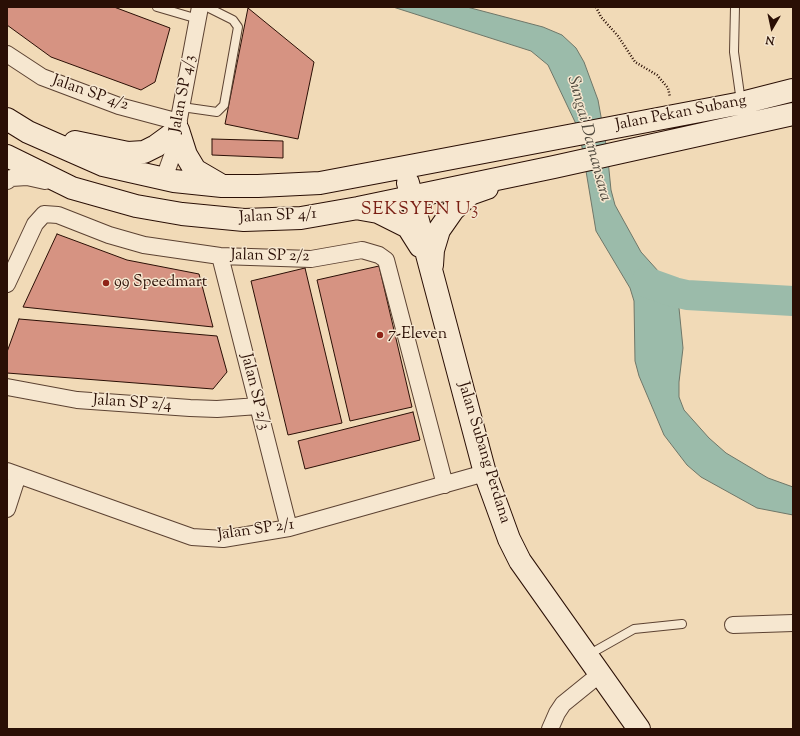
<!DOCTYPE html>
<html>
<head>
<meta charset="utf-8">
<style>
  body { margin:0 }
  #map { position:relative; width:800px; height:736px; overflow:hidden; background:#f1dab7; font-family:"Sorts Mill Goudy",serif }
  canvas { display:block }
  .frame { position:absolute; inset:0; border:8px solid #2a0f05; pointer-events:none }
  .north { position:absolute; left:752px; top:8px; width:40px; height:40px; -webkit-text-stroke:3px #f6e7d0; paint-order:stroke; rotate:189deg; font-size:11px; font-weight:700; line-height:16px; text-align:center; color:#2a0f05 }
  .north::after { content:''; display:block; margin:auto; width:14px; height:18px; background:#2a0f05; clip-path:polygon(50% 0,100% 100%,50% 72%,0 100%) }
</style>
</head>
<body>
<div id="map">
<canvas width="800" height="736"></canvas>
<div class="frame"></div>
<div class="north">N</div>
</div>
<script>
const ctx = document.querySelector('canvas').getContext('2d');
ctx.lineJoin = 'round';
function fillPath(path, color) { ctx.fillStyle = color; ctx.fill(path, 'evenodd'); }
const toPath = rows => new Path2D(rows.map(r => 'M' + r).join(''));
function trace(path, color, width, dash) { ctx.strokeStyle = color; ctx.lineWidth = width; ctx.lineCap = dash ? 'butt' : 'round'; ctx.setLineDash(dash || []); ctx.stroke(path); }
function drawText(font, color, halo, rows, align = 'center') {
  ctx.font = font + ' "Sorts Mill Goudy",serif'; ctx.lineWidth = 3; ctx.setLineDash([]); ctx.textBaseline = 'middle'; ctx.strokeStyle = halo; ctx.fillStyle = color; for (const [text, x, y, turn = 0] of rows) {
    ctx.save(); ctx.translate(x, y); ctx.rotate((+turn || 0) * Math.PI / 180); ctx.textAlign = isNaN(turn) ? turn : align; if (halo) ctx.strokeText(text, 0, 0); ctx.fillText(text, 0, 0); ctx.restore();
  }
}
const water = toPath([
  [393,7,467,7,543,27,562,35,576,48,584,62,598,100,607,150,611,190,615,205,641,252,668,282,674,292,679,308,683,348,679,382,679,397,684,410,709,438,726,453,768,478,793,487,793,515,757,508,701,477,687,465,664,435,639,376,635,361,634,301,630,288,596,231,582,147,576,124,548,65,531,51,393,7]
]);
const river = toPath([
  [646,282,674,292,687,295,793,301]
]);
const building = toPath([
  [7,7,114,7,170,28,155,82,141,90,51,57,7,25,7,7],
  [248,8,314,62,298,139,225,124,248,8],
  [212,139,283,141,283,158,212,155,212,139],
  [57,234,127,260,199,274,213,327,23,307,57,234],
  [379,266,412,407,350,421,317,280,379,266],
  [305,268,342,423,288,435,251,281,305,268],
  [19,319,217,336,227,372,213,389,7,373,7,352,19,319],
  [413,412,420,440,305,469,298,441,413,412]
]);
const path = toPath([
  [596,7,601,17,618,36,635,62,657,75,668,88,670,97]
]);
const lane = toPath([
  [157,7,198,19],
  [735,7,734,52,741,102],
  [182,107,217,112,224,105,238,27,233,20,207,7],
  [588,655,634,629,682,624]
]);
const street = toPath([
  [7,54,42,77,119,106,179,122],
  [161,179,167,170,172,156,200,7],
  [7,181,11,178,27,177,45,181],
  [220,256,289,528],
  [7,284,35,224,44,214,58,215,109,235,144,245,220,256,311,259,362,250,379,255,386,260,445,485],
  [7,387,77,400,190,408,217,409,258,406],
  [7,471,192,537,223,539,289,528,485,473],
  [7,509,18,475],
  [733,625,793,623],
  [550,729,557,713,563,704,600,674]
]);
const secondary = toPath([
  [7,119,28,132,103,165,174,181,222,186,258,186,320,183,405,167,742,103,793,90],
  [75,142,128,153,144,152,156,146,178,130,186,155,195,170,219,184],
  [7,156,72,188,136,206,182,214,244,220,301,218,358,208,554,167,793,114],
  [408,183,485,473,509,539,520,561,639,729],
  [361,209,378,212,408,227,420,246],
  [432,265,433,250,439,230,453,210,470,194,487,188]
]);
const markers = [
  [106,283,4,"#8f2418"],
  [380,335,4,"#8f2418"]
];
const streetNames = [
  ["Jalan SP 4/2",90,94,19],
  ["Jalan SP 4/3",184,94,-79],
  ["Jalan Pekan Subang",681,114,-11],
  ["Jalan SP 4/1",278,217,-3],
  ["Jalan SP 2/2",270,257,1],
  ["Jalan SP 2/3",254,392,76],
  ["Jalan SP 2/4",132,404,4],
  ["Jalan Subang Perdana",483,453,73],
  ["Jalan SP 2/1",256,531,-8]
];
const poiNames = [
  ["99 Speedmart",114,283],
  ["7-Eleven",388,335]
];
const waterNames = [
  ["Sungai Damansara",588,139,75]
];
const quarterNames = [
  ["SEKSYEN U3",420,211]
];
fillPath(water, '#9bbbaa');
trace(water, '#6e7668', 1);
trace(river, '#9bbbaa', 30);
fillPath(building, '#d69382');
trace(building, '#2a0f05', 1);
trace(lane, '#5c4232', 10);
trace(street, '#5c4232', 18);
trace(secondary, '#2a0f05', 24);
trace(path, '#2a0f05', 2.5, [1, 2]);
trace(lane, '#f6e7d0', 8);
trace(street, '#f6e7d0', 16);
trace(secondary, '#f6e7d0', 22);
for (const [x, y, r, color] of markers) { const dot = new Path2D(); dot.arc(x, y, r, 0, 2 * Math.PI); ctx.fillStyle = color; ctx.fill(dot); trace(dot, '#f6e7d0', 1.5); }
drawText('16px', '#2a0f05', '#f6e7d0', streetNames);
drawText('16px', '#2a0f05', '#f6e7d0', poiNames, 'left');
drawText('italic 17px', '#524b3f', '#f6e7d0', waterNames);
ctx.letterSpacing = '1px';
drawText('18px', '#7a1f14', '#f6e7d0', quarterNames);
ctx.letterSpacing = '0px';
</script>
</body>
</html>
